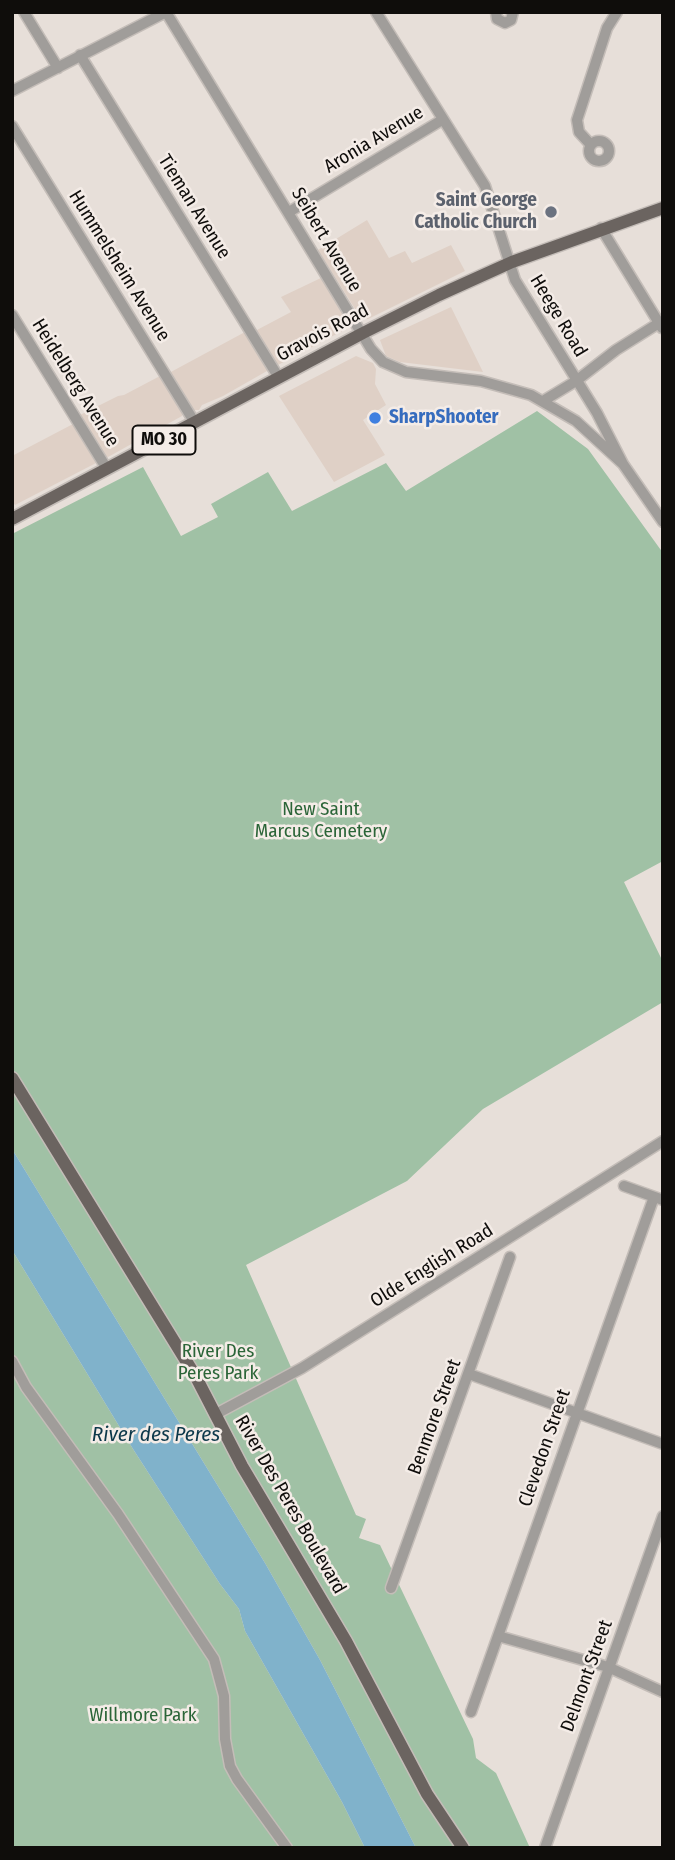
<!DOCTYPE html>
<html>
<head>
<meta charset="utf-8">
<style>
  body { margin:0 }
  #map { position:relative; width:675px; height:1860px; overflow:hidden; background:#e7dfd9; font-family:"Fira Sans Condensed",sans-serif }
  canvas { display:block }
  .frame { position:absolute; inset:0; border:14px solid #0f0d0b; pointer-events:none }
</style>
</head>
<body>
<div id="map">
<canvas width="675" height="1860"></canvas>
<div class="frame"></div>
</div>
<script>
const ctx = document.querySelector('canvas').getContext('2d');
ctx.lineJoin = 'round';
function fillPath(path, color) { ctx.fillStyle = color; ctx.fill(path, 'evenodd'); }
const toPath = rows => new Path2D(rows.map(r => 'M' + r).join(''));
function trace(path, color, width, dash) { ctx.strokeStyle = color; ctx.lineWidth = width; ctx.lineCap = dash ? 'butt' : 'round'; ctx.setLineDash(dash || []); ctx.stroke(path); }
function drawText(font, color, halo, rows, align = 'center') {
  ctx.font = font + ' "Fira Sans Condensed",sans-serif'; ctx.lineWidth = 5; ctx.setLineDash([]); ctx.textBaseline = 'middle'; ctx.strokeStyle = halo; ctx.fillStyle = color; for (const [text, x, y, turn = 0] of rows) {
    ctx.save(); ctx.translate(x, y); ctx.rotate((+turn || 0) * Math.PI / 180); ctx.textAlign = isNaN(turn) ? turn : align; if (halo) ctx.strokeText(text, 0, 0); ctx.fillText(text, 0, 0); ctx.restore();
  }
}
const built = toPath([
  [367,220,389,258,405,251,412,263,451,245,465,271,368,319,364,319,360,317,318,250],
  [323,277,349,324,348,328,276,366,255,331,291,312,281,297],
  [451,307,483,372,400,362,386,356,380,340],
  [245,332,267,367,267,371,223,396,202,405,199,410,192,410,169,373],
  [356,356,373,363,376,369,375,384,386,405,363,420,385,455,334,482,279,396],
  [160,376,183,413,182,416,108,457,105,456,80,415,118,396,124,395],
  [73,424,96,463,15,505,12,501,12,456]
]);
const green = toPath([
  [537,411,588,449,663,553,663,861,624,882,663,962,663,1002,483,1109,407,1181,246,1265,356,1515,366,1519,359,1538,380,1545,473,1739,476,1758,496,1773,530,1848,416,1848,320,1660,265,1563,12,1149,12,534,143,467,181,536,218,517,211,504,268,472,292,511,386,463,406,491],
  [12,1250,133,1449,220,1584,239,1609,245,1631,342,1802,365,1848,12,1848]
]);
const water = toPath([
  [12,1149,265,1563,320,1660,416,1848,365,1848,342,1802,245,1631,239,1609,220,1584,133,1449,12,1250]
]);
const minor = toPath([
  [24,12,58,68],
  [166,12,371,349,383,362,406,372,481,381,531,395,576,421,623,464],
  [376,12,485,186,515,280,597,413,623,464,663,522],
  [496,12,497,19,505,23,511,20,513,12],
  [80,55,279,378],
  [12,91,166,12],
  [12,126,195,423],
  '589 151a10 10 0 1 1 20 0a10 10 0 1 1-20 0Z',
  [591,145,579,132,577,120,607,28,617,12],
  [289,212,442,120],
  [601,228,662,328],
  [12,315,107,469],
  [543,401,576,381,616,350,659,323],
  [624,1186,663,1200],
  [12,1361,26,1387,118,1514,214,1659,224,1696,225,1739,230,1766,237,1779,287,1848],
  [469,1374,663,1444],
  [216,1414,302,1368,663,1141],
  [391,1588,510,1257],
  [498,1636,608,1667,663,1692],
  [471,1712,654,1197],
  [545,1848,663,1516]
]);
const major = toPath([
  [12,519,363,333,439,295,512,262,663,208],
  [12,1078,196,1377,242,1466,346,1641,427,1794,463,1848]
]);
const markers = [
  [551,212,7,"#6b7280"],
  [375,418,7,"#3f7fe0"]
];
const shields = [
  [164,440,63]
];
const shieldNames = [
  ["MO 30",164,440]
];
const streetNames = [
  ["Aronia Avenue",374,140,-31],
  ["Tieman Avenue",194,207,58],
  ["Seibert Avenue",326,240,59],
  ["Hummelsheim Avenue",119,266,58],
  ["Heege Road",558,316,59],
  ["Gravois Road",323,333,-28],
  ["Heidelberg Avenue",75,383,58],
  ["Olde English Road",432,1266,-32],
  ["Benmore Street",435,1417,-70],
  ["Clevedon Street",545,1448,-71],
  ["River Des Peres Boulevard",290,1505,60],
  ["Delmont Street",587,1676,-70]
];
const worshipNames = [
  ["Saint George",537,201],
  ["Catholic Church",537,223]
];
const shopNames = [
  ["SharpShooter",389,418]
];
const parkNames = [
  ["New Saint",321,810],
  ["Marcus Cemetery",321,832],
  ["River Des",218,1352],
  ["Peres Park",218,1374],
  ["Willmore Park",143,1716]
];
const waterNames = [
  ["River des Peres",156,1435]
];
fillPath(built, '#dfd0c6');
fillPath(green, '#a0c1a5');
fillPath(water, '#80b2cb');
trace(minor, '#c4bdb8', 13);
trace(major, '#c4bdb8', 15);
trace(minor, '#a09d9a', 10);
trace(major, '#6b6460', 12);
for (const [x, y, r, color] of markers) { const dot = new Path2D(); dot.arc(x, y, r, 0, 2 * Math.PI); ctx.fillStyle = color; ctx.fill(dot); trace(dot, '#f4ece7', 2.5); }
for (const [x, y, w] of shields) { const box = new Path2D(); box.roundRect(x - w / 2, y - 14.5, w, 29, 5); ctx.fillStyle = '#f4ece7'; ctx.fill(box); trace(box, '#0f0d0b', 2); }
drawText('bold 18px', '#0f0d0b', null, shieldNames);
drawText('19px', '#0f0d0b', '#f4ece7', streetNames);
drawText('bold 19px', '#5b616d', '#f4ece7', worshipNames, 'right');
drawText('bold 19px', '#366cbe', '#f4ece7', shopNames, 'left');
drawText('19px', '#2b6538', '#f4ece7', parkNames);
drawText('italic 21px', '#0c384a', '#f4ece7', waterNames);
</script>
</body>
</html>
